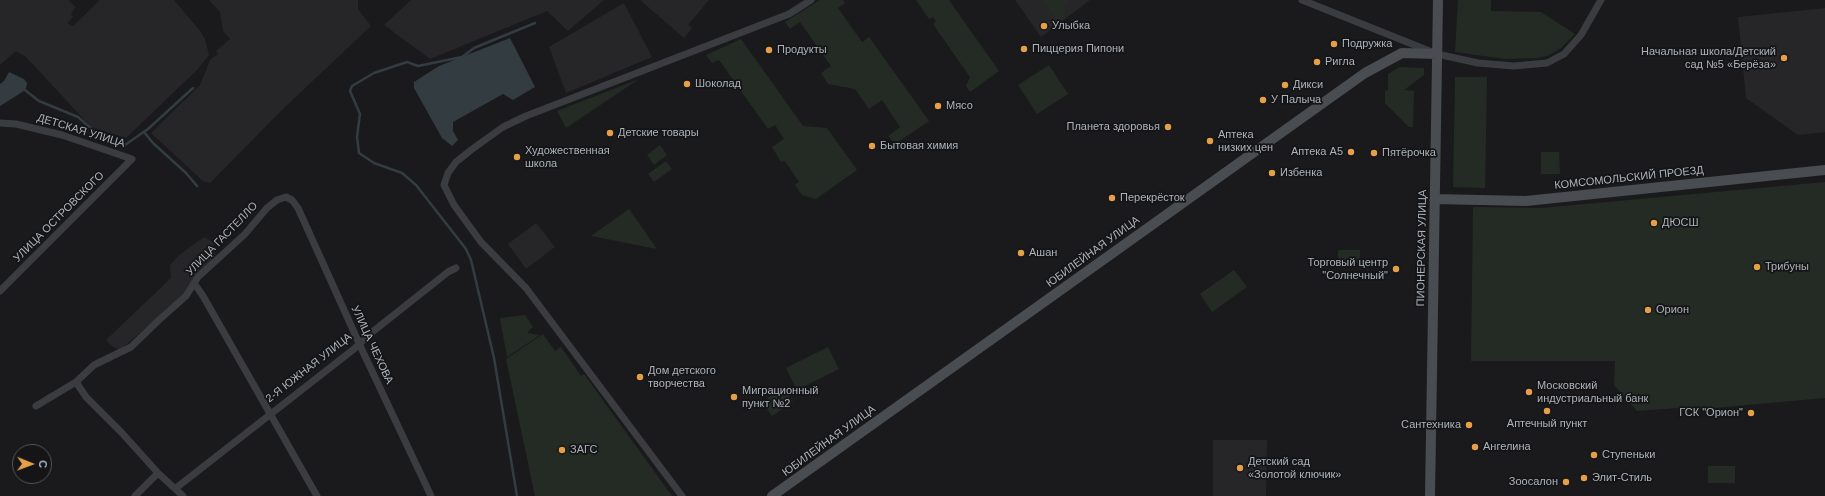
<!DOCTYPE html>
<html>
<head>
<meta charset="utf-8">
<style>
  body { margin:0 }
  #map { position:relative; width:1825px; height:496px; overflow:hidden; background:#1a1a1c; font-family:Arial,sans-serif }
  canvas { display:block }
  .north { position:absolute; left:12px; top:444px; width:40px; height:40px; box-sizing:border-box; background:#151517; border:1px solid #525458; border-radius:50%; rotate:91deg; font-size:11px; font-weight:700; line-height:16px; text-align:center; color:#adb3ba }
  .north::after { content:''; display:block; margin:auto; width:14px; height:18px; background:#e59f48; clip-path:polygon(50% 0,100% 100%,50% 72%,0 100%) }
</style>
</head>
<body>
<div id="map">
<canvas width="1825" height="496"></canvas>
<div class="north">С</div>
</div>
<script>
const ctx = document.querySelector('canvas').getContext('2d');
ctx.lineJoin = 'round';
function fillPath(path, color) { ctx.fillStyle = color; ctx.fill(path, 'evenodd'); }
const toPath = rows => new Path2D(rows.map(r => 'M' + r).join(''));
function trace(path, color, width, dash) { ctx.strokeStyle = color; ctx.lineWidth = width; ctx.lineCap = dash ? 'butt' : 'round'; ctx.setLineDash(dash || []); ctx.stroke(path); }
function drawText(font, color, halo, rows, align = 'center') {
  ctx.font = font + ' Arial,sans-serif'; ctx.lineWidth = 3.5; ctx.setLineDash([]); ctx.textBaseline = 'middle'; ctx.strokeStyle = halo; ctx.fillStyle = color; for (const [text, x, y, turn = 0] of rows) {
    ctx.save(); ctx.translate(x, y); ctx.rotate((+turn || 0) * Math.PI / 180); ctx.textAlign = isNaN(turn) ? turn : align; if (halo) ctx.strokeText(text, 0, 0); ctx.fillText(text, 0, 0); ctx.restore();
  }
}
const built = toPath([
  [0,0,68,0,76,7,71,14,73,17,67,23,73,26,100,0,174,0,201,32,205,39,209,55,197,70,126,138,91,127,26,57,16,51,0,65],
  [209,0,358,0,358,9,371,26,284,108,210,183,203,181,151,133,200,85,210,60,218,54,216,51,230,39,223,31,220,12],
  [411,0,604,0,568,31,547,11,430,59,384,25],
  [640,0,709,0,688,25,692,28,684,38],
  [1015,0,1090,0,1041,37],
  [624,3,652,57,566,93,549,47],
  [1825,8,1825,132,1798,135,1746,98,1738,17],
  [536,223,555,247,526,269,508,244],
  [204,237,213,242,215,258,186,293,120,350,113,347,106,340,171,278,170,265,178,256],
  [1213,440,1267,440,1266,496,1213,496]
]);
const green = toPath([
  [820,0,843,0,845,3,838,8,862,42,869,37,929,121,895,144,888,136,900,127,882,100,869,109,855,89,828,84,821,73,831,66,800,22,790,29,785,22],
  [916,0,949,0,999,71,970,92,966,86,970,77,933,24,936,21,933,17,929,19],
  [1042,0,1068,0,1070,3,1062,9,1066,15,1058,21],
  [1458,0,1491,0,1491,11,1541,12,1575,34,1561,48,1547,56,1538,58,1505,59,1455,52],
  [741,39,803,126,827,128,857,170,816,199,802,195,795,185,799,182,785,161,781,162,772,147,784,139,775,125,768,129,719,60,712,63,706,55],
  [1049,65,1068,94,1037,114,1018,85],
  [1400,67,1424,68,1424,75,1404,90,1414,91,1413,127,1409,127,1385,103,1385,91,1388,90,1388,74],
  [1455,77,1487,77,1485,188,1453,187],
  [639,79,566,128,557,111],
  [660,145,667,155,654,165,647,155],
  [1541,152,1559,152,1560,174,1541,174],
  [666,161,672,169,654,182,648,174],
  [1825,182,1825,398,1681,411,1678,411,1678,408,1637,411,1614,385,1615,361,1471,361,1473,207,1541,208],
  [629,209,657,249,591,236],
  [1338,250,1360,250,1360,263,1338,263],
  [1234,270,1247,287,1212,312,1200,294],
  [525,315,533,327,527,333,540,335,507,357,500,318],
  [543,334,555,351,561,347,581,376,584,374,672,496,535,496,506,359],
  [828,347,839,369,797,390,786,368],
  [783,388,793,402,772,416,762,402],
  [1708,466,1735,466,1735,483,1708,483]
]);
const water = toPath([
  [510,38,535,87,513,100,503,94,453,122,453,131,458,140,452,146,442,138,414,88,414,82,439,66],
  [9,72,24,79,27,83,26,88,24,91,0,106,0,84,4,81]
]);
const stream = toPath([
  [25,90,39,101,78,117,102,138,125,145,148,129,193,88],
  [144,132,153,143,186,173,197,186],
  [517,496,494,358,471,260,466,249,416,185,402,173,374,163,359,153,357,137,360,114,350,91,352,86,374,73,407,62,418,66,462,57,474,48,535,23]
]);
const street = toPath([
  [1302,0,1437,54,1478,63,1514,66,1547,63,1564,54,1581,35,1601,0],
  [0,123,16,124,62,135,132,159,0,291],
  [194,283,203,296,317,496],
  [76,382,86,397,122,433,158,473,183,496],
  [36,406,76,382,94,365,131,347,159,320,186,296,198,277,245,234,267,208,277,200,286,197,292,200,298,208,363,352,431,496],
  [176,488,354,349,371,333,448,272,456,268],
  [135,496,158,473],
  [682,496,526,288,481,242,454,205,444,185,448,173,456,162,471,150,503,127,526,116,789,14,811,0]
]);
const secondary = toPath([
  [1434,199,1526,201,1825,170],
  [772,496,1365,73,1402,53,1437,54],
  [1430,496,1438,0]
]);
const markers = [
  [1044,26,4,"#e59f48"],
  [1334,44,4,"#e59f48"],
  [1024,49,4,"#e59f48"],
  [769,50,4,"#e59f48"],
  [1784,58,4,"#e59f48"],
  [1317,62,4,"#e59f48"],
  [687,84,4,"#e59f48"],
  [1285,85,4,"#e59f48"],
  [1263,100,4,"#e59f48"],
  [938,106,4,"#e59f48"],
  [1168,127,4,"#e59f48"],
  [610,133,4,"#e59f48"],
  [1210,141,4,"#e59f48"],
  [872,146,4,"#e59f48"],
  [1351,152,4,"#e59f48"],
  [1374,153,4,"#e59f48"],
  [517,157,4,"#e59f48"],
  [1272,173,4,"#e59f48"],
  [1112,198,4,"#e59f48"],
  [1654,223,4,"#e59f48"],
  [1021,253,4,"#e59f48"],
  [1757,267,4,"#e59f48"],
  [1396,269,4,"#e59f48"],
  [1648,310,4,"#e59f48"],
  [640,377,4,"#e59f48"],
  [1529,392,4,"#e59f48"],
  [734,397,4,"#e59f48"],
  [1547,411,4,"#e59f48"],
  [1751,413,4,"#e59f48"],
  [1469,425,4,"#e59f48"],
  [1475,447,4,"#e59f48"],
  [562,450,4,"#e59f48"],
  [1594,455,4,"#e59f48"],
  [1240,468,4,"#e59f48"],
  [1584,478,4,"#e59f48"],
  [1566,482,4,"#e59f48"]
];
const poiNames = [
  ["Улыбка",1052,26],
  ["Подружка",1342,44],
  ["Пиццерия Пипони",1032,49],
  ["Продукты",777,50],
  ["Начальная школа/Детский",1776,52,"right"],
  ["сад №5 «Берёза»",1776,65,"right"],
  ["Ригла",1325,62],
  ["Шоколад",695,84],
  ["Дикси",1293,85],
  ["У Палыча",1271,100],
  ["Мясо",946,106],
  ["Планета здоровья",1160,127,"right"],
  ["Детские товары",618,133],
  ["Аптека",1218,135],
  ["низких цен",1218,148],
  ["Бытовая химия",880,146],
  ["Художественная",525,151],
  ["школа",525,164],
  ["Аптека А5",1343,152,"right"],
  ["Пятёрочка",1382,153],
  ["Избенка",1280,173],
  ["Перекрёсток",1120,198],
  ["ДЮСШ",1662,223],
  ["Ашан",1029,253],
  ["Торговый центр",1388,263,"right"],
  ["\"Солнечный\"",1388,276,"right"],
  ["Трибуны",1765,267],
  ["Орион",1656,310],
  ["Дом детского",648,371],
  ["творчества",648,384],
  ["Московский",1537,386],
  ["индустриальный банк",1537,399],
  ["Миграционный",742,391],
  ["пункт №2",742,404],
  ["ГСК \"Орион\"",1743,413,"right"],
  ["Аптечный пункт",1547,424,"center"],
  ["Сантехника",1461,425,"right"],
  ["Ангелина",1483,447],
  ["ЗАГС",570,450],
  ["Ступеньки",1602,455],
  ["Детский сад",1248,462],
  ["«Золотой ключик»",1248,475],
  ["Элит-Cтиль",1592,478],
  ["Зоосалон",1558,482,"right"]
];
const streetNames = [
  ["ДЕТСКАЯ УЛИЦА",81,131,17],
  ["КОМСОМОЛЬСКИЙ ПРОЕЗД",1629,178,-6],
  ["УЛИЦА ОСТРОВСКОГО",59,217,-45],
  ["УЛИЦА ГАСТЕЛЛО",222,239,-46],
  ["ПИОНЕРСКАЯ УЛИЦА",1422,248,-89],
  ["ЮБИЛЕЙНАЯ УЛИЦА",1093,252,-36],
  ["УЛИЦА ЧЕХОВА",372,345,65],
  ["2-Я ЮЖНАЯ УЛИЦА",309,368,-38],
  ["ЮБИЛЕЙНАЯ УЛИЦА",829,441,-36]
];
fillPath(built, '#262629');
fillPath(green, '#242b24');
fillPath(water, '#323c41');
trace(stream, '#323c41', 2.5);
trace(street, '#3b3c40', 7);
trace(secondary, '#494c50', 10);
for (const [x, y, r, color] of markers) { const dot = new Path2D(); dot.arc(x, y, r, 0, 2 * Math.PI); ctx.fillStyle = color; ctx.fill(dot); trace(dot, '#151517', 1.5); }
drawText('11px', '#adb3ba', '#151517', poiNames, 'left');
drawText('11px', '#adb3ba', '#151517', streetNames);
</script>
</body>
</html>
